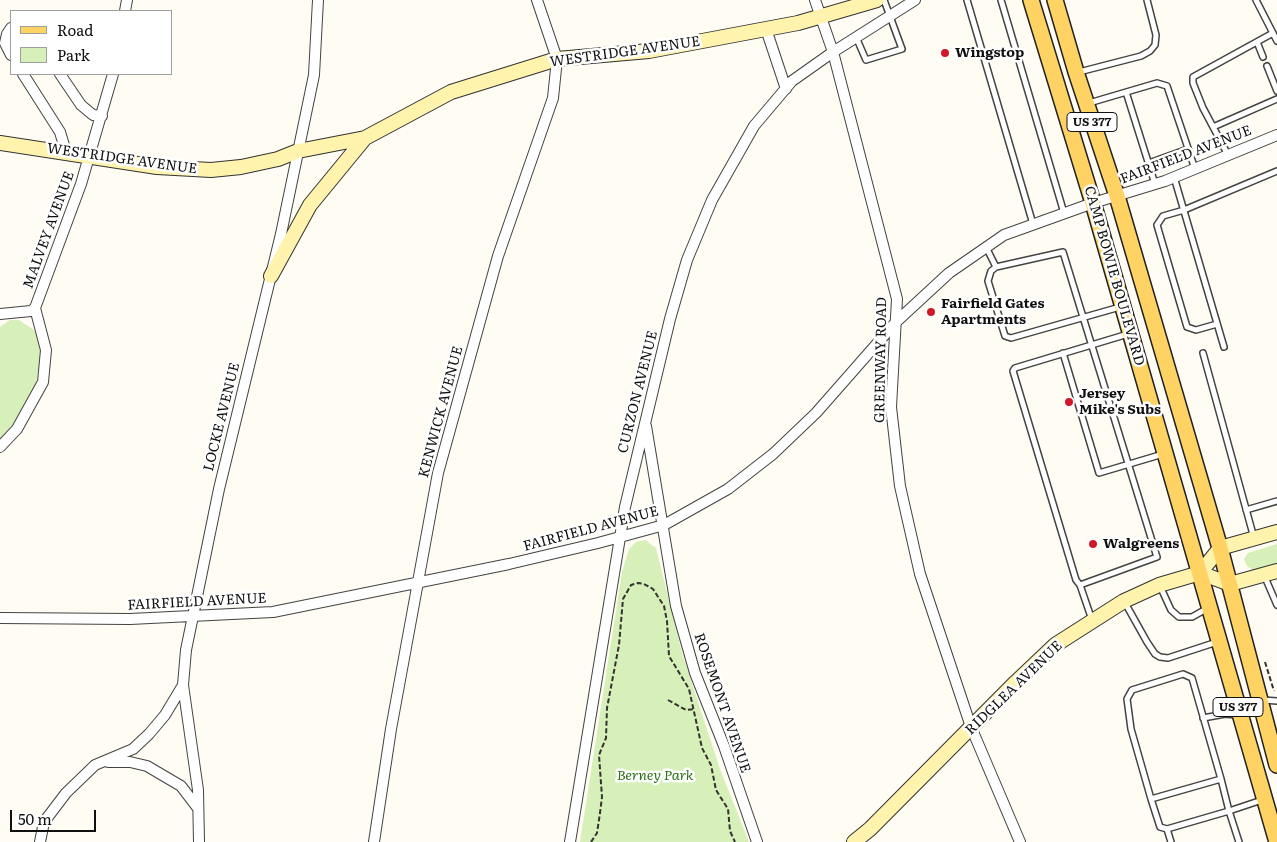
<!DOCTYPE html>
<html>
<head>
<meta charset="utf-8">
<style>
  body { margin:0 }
  #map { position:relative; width:1277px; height:842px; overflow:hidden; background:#fffcf3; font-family:Literata,serif }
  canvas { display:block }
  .legend { position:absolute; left:10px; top:10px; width:162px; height:65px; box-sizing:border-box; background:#fff; border:1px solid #9f9f9f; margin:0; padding:6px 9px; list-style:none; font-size:15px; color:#101010 }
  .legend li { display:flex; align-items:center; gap:10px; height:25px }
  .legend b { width:25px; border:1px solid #9f9f9f }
  .scale { position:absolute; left:10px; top:810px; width:86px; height:22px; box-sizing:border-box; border:2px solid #101010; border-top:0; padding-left:6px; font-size:15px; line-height:18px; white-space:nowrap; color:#101010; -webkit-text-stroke:4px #fff; paint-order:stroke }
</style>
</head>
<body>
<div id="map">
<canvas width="1277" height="842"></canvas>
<ul class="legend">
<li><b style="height:6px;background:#ffd363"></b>Road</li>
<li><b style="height:14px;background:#d7efb8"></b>Park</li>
</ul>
<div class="scale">50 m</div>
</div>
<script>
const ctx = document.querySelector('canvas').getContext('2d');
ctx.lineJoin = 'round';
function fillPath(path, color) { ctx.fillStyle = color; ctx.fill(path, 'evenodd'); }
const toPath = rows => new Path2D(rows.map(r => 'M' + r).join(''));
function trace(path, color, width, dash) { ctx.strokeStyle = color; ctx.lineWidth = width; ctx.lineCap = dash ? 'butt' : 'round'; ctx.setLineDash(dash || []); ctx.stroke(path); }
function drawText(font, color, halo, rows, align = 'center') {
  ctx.font = font + ' Literata,serif'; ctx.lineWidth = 5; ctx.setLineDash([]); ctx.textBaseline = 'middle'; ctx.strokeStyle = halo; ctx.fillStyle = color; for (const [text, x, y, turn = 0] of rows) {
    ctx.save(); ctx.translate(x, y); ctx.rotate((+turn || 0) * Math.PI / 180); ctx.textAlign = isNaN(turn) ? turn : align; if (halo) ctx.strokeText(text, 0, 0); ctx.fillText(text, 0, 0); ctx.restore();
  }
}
const green = toPath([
  [10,320,19,320,34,330,39,339,41,354,36,383,15,431,0,442,0,327],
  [645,540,656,548,682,653,720,769,749,842,580,842,622,572,629,549,636,542],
  [1277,544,1277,563,1253,570,1247,566,1244,559,1248,553]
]);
const path = toPath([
  [1265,662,1274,691],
  [668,700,686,710,695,709],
  [591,842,597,833,600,813,602,797,599,755,606,738,607,708,619,645,623,599,631,585,638,583,644,584,653,589,664,606,667,621,669,656,689,689,702,748,711,765,716,790,728,809,730,831,735,842]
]);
const lane = toPath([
  [967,0,1033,224],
  [1001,0,1064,213],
  [1256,0,1277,41],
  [856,37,866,60,902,49,884,0],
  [1257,42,1263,57],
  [1267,66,1277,91],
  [1079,72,1141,56,1150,51,1155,45,1156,35,1147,0],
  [1126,92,1155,184],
  [1089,103,1157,83,1167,86,1195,169],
  [1213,127,1277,99],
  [1228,155,1203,108,1193,83,1193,77,1273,33],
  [1149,163,1188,149],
  [1174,177,1224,347],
  [986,247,996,267,1063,252,1156,554,1157,557,1080,585,1092,620],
  [996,267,991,271,988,281,1005,336,1011,338,1120,307],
  [1217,324,1196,330,1187,327,1157,225,1163,216,1184,210,1277,171],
  [1063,353,1099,473,1163,454],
  [1203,353,1254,538],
  [1246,510,1277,501],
  [1264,575,1277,605],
  [1080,585,1076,580,1013,371,1015,368,1128,334],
  [1160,586,1171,610,1179,617,1192,617,1208,608],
  [1124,601,1147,642,1155,654,1160,657,1168,658,1217,642],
  [1263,700,1277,701],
  [1203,718,1225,714,1237,715],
  [1151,799,1131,729,1127,699,1132,690,1183,674,1192,678,1221,779],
  [1167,829,1171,842],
  [1239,842,1229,811,1221,779,1151,799,1160,827,1167,829,1229,811,1262,800]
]);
const street = toPath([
  [815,0,833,52,897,299,891,407,900,486,920,574,971,727,1020,842],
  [125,11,127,0],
  [11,28,7,34,5,43,11,55],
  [766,29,786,89],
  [23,74,60,132,66,152],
  [60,74,81,105,93,115,102,116],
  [0,314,31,311,35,308],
  [646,426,676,606,695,673,724,746,757,842],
  [0,447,17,429,43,382,46,350,35,308,81,184,113,74],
  [0,618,130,619,273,612,509,564,598,543,664,525,728,489,773,454,816,413,896,322,949,273,1004,235,1093,203,1165,181,1277,135],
  [108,762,130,762,147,766,181,786,197,807],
  [40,842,44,822,66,793,95,765,133,749,149,734,165,715,183,685],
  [199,842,198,790,183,685,186,650,219,489,281,234,314,75,318,0],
  [374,842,391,729,438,473,498,256,553,98,557,59,537,0],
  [570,842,625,507,670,319,687,260,712,200,754,126,792,81,833,52,915,0]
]);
const secondary = toPath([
  [0,143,157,167,211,170,241,167,278,159,298,151,365,138,451,92,557,59,649,51,766,29,798,23,877,0],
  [271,276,310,205,365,138],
  [1200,573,1220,548,1277,532],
  [1200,573,1230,584,1277,571],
  [854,842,870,829,1016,682,1055,645,1124,601,1159,585,1200,573]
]);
const primary = toPath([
  [1031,0,1093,203,1277,842],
  [1055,0,1076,72,1117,196,1220,548,1277,765]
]);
const markers = [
  [945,53,5,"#d11828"],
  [931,312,5,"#d11828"],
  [1069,402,5,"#d11828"],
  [1093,544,5,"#d11828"]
];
const shields = [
  [1092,122,50],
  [1238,707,50]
];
const shieldNames = [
  ["US 377",1092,122],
  ["US 377",1238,707]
];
const streetNames = [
  ["WESTRIDGE AVENUE",625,52,-8],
  ["FAIRFIELD AVENUE",1186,155,-21],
  ["WESTRIDGE AVENUE",122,159,8],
  ["MALVEY AVENUE",49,230,-70],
  ["CAMP BOWIE BOULEVARD",1114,276,74],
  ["GREENWAY ROAD",881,360,-89],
  ["CURZON AVENUE",638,392,-76],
  ["KENWICK AVENUE",441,412,-75],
  ["LOCKE AVENUE",222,417,-76],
  ["FAIRFIELD AVENUE",591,529,-15],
  ["FAIRFIELD AVENUE",197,602,-3],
  ["RIDGLEA AVENUE",1014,688,-44],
  ["ROSEMONT AVENUE",722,703,71]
];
const poiNames = [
  ["Wingstop",955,53],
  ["Fairfield Gates",941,304],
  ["Apartments",941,320],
  ["Jersey",1079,394],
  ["Mike's Subs",1079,410],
  ["Walgreens",1103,544]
];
const parkNames = [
  ["Berney Park",655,776]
];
fillPath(green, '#d7efb8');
trace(lane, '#434343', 8);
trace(street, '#434343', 12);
trace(secondary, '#323232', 16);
trace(primary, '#212121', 18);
trace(path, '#323232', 2, [5, 2.5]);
trace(lane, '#fff', 5);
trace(street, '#fff', 10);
trace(secondary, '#fff3ae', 14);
trace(primary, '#ffd363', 15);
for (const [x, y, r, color] of markers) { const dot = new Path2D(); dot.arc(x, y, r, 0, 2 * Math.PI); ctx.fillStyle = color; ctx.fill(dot); trace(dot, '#fff', 2); }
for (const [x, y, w] of shields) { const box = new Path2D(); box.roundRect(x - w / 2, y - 9.5, w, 19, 4); ctx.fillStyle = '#fff'; ctx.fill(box); trace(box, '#101010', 1); }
drawText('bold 12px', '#101010', null, shieldNames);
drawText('14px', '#101010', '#fff', streetNames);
drawText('bold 14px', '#101010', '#fff', poiNames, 'left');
drawText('italic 14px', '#2e7018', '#fff', parkNames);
</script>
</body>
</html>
